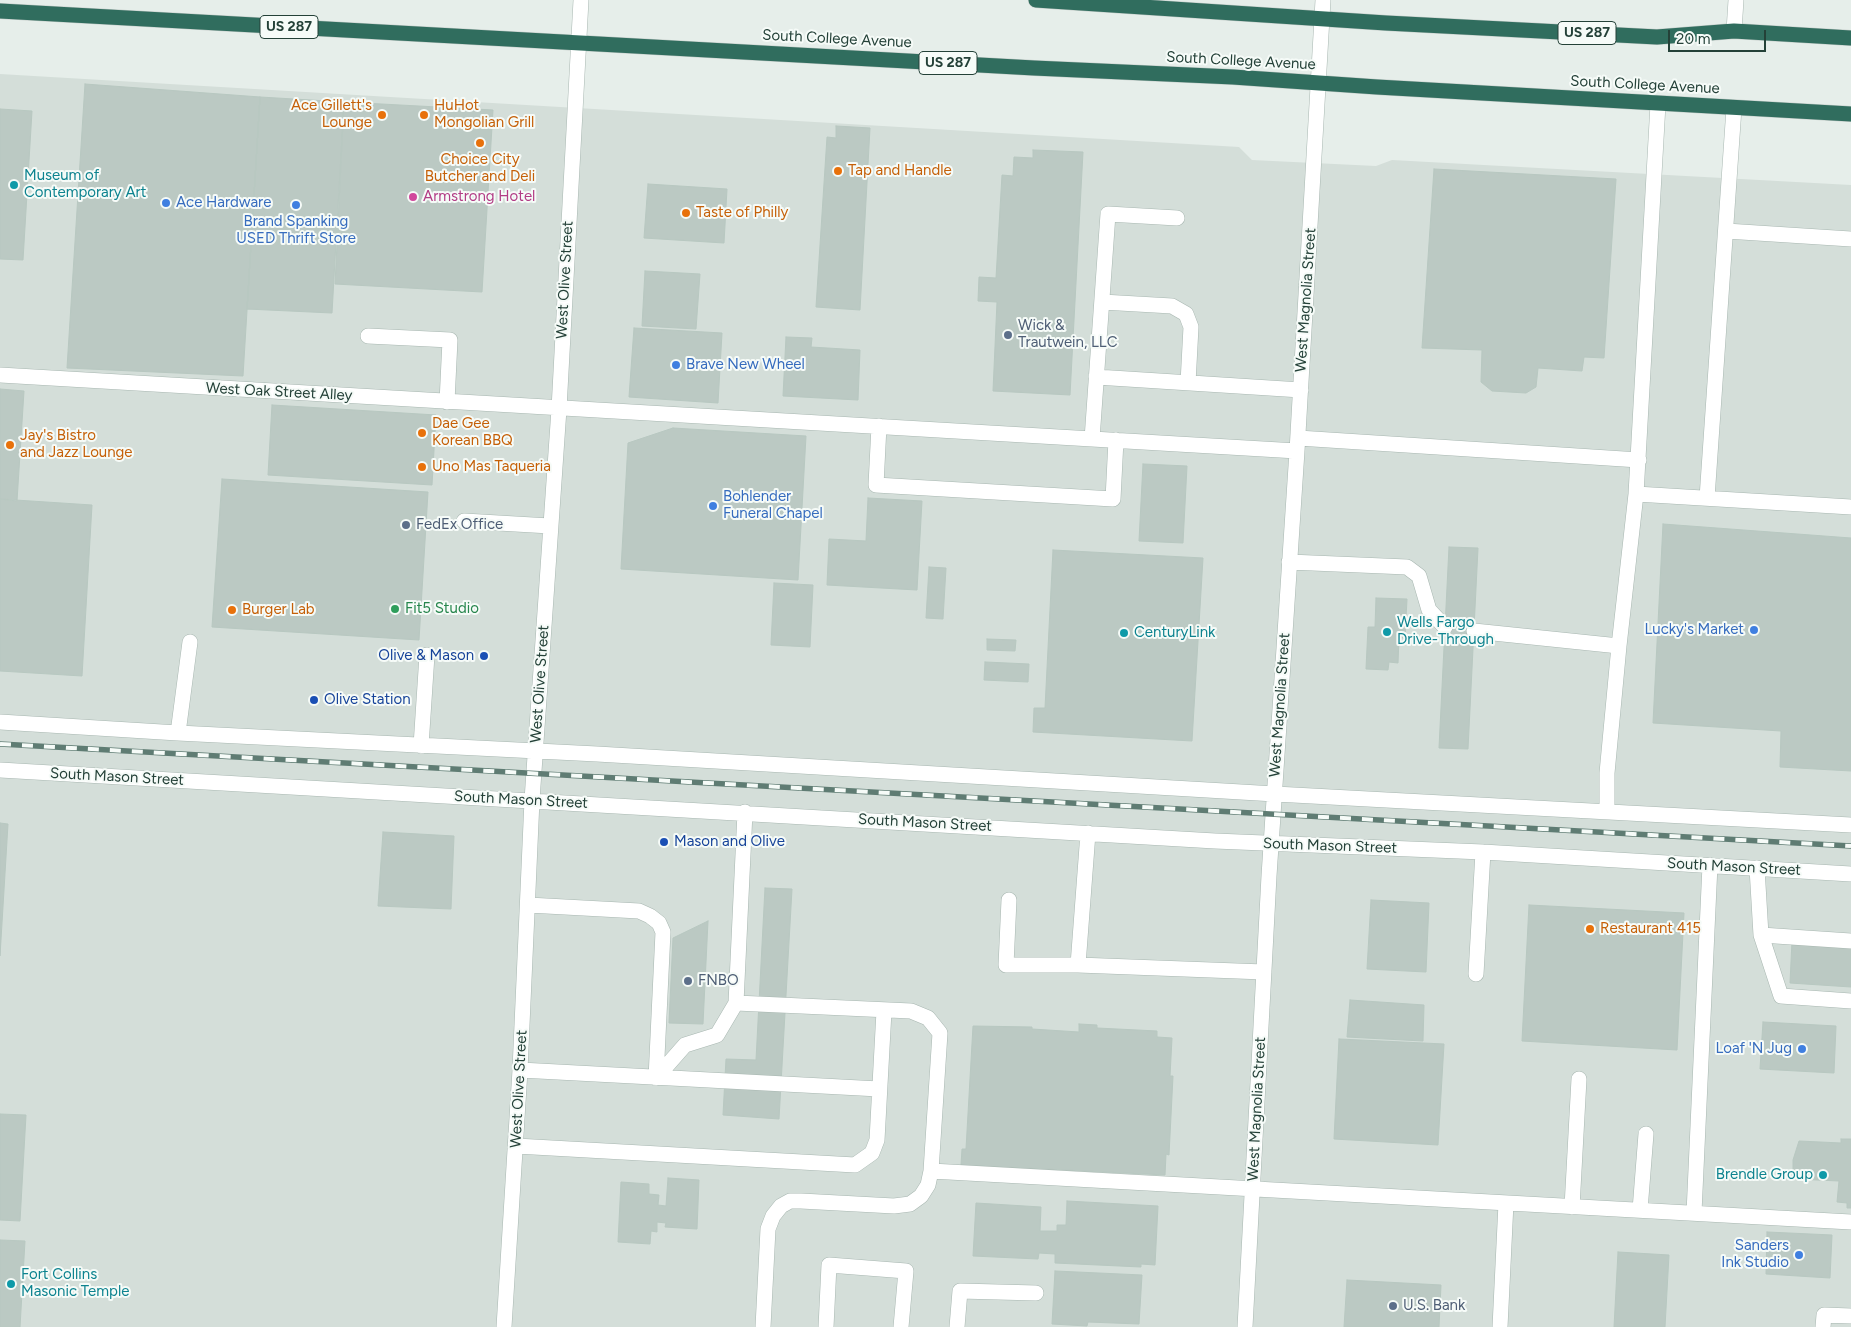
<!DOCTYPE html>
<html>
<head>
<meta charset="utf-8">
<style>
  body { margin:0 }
  #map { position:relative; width:1851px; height:1327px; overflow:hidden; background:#e6eeea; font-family:Figtree,sans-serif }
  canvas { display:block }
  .scale { position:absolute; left:1668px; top:30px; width:98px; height:22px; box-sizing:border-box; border:2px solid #244138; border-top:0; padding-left:6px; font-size:15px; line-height:18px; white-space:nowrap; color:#244138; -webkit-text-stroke:4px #f6fbf8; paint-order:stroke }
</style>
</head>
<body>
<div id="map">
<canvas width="1851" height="1327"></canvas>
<div class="scale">20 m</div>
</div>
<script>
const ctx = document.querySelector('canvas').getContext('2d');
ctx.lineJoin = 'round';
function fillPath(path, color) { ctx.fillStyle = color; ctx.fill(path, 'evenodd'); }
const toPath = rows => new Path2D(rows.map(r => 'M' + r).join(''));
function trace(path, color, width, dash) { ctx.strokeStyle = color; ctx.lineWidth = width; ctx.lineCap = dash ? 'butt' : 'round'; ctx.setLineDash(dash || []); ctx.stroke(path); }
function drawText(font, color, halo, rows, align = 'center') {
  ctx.font = font + ' Figtree,sans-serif'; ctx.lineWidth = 4; ctx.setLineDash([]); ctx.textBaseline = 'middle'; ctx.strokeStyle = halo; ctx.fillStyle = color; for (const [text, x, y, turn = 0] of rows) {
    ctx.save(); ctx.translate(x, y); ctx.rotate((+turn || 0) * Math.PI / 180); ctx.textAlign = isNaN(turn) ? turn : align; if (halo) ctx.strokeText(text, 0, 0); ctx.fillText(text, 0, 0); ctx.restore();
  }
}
const built = toPath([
  [0,74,1239,147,1252,160,1376,166,1392,160,1851,185,1851,1327,0,1327]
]);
const building = toPath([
  [85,84,260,97,243,376,67,368,85,84],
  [260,97,344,102,332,313,247,309,260,97],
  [344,102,493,110,482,292,335,284,344,102],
  [0,109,32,111,23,260,0,259,0,109],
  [836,126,870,128,860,310,816,307,827,137,836,138,836,126],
  [1033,150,1083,152,1070,395,993,391,997,302,978,301,979,277,996,278,1002,175,1013,176,1014,157,1033,158,1033,150],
  [1434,169,1616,179,1604,358,1584,357,1582,371,1538,368,1536,387,1526,393,1492,391,1481,382,1482,350,1422,348,1434,169],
  [648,184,727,189,724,243,644,238,648,184],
  [645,271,700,274,696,329,642,326,645,271],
  [634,328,722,333,718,403,629,397,634,328],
  [786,337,812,338,811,347,860,350,858,400,783,396,786,337],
  [0,389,24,391,17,501,0,499,0,389],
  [272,405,436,415,432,485,268,475,272,405],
  [673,428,806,436,798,580,621,569,628,443,673,428],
  [1143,464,1187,466,1183,543,1139,541,1143,464],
  [222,479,428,492,419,640,212,627,222,479],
  [868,498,922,501,917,590,827,585,829,539,866,541,868,498],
  [0,499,92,505,82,676,0,671,0,499],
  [1663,524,1851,538,1851,771,1780,767,1781,731,1653,723,1663,524],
  [1449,547,1478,548,1468,749,1439,748,1449,547],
  [1053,550,1203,558,1192,741,1033,732,1034,708,1045,708,1053,550],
  [929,567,946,568,943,619,926,618,929,567],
  [774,583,813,585,810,647,771,645,774,583],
  [1376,598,1407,599,1405,638,1399,638,1398,663,1389,662,1388,670,1366,669,1368,627,1375,627,1376,598],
  [987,639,1016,640,1015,651,987,650,987,639],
  [985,662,1029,664,1028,682,984,680,985,662],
  [0,823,8,824,0,956,0,823],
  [383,832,454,836,451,909,378,906,383,832],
  [765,888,792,889,779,1119,723,1115,726,1059,756,1060,765,888],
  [1371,900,1429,903,1426,972,1367,969,1371,900],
  [1529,905,1684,913,1677,1050,1522,1041,1529,905],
  [708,921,703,1024,669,1023,673,938,708,921],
  [1792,941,1851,945,1851,987,1790,983,1792,941],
  [1350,1000,1424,1005,1423,1041,1347,1037,1350,1000],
  [1763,1022,1836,1026,1834,1073,1760,1069,1763,1022],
  [1079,1024,1097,1025,1097,1028,1157,1031,1157,1037,1172,1038,1170,1076,1173,1076,1169,1155,1166,1154,1165,1175,961,1165,962,1149,966,1149,973,1026,1032,1027,1032,1029,1079,1032,1079,1024],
  [1339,1039,1444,1044,1438,1145,1334,1139,1339,1039],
  [0,1114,26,1115,20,1221,0,1220,0,1114],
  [1841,1139,1851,1139,1851,1208,1847,1208,1847,1203,1837,1202,1839,1181,1797,1179,1793,1170,1793,1160,1799,1141,1841,1143,1841,1139],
  [668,1178,699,1180,697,1229,665,1227,666,1223,657,1222,657,1232,651,1231,650,1244,618,1242,621,1182,649,1184,649,1194,659,1195,658,1205,666,1206,668,1178],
  [1067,1201,1158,1206,1155,1265,1141,1264,1141,1267,1055,1263,1055,1254,1039,1253,1038,1259,973,1256,976,1203,1041,1207,1040,1231,1057,1231,1057,1225,1066,1225,1067,1201],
  [1767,1232,1832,1235,1830,1278,1766,1274,1767,1232],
  [0,1240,25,1241,20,1327,0,1327,0,1240],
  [1618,1252,1669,1255,1665,1327,1614,1327,1618,1252],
  [1055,1271,1142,1275,1139,1324,1088,1322,1087,1326,1052,1324,1055,1271],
  [1347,1280,1441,1285,1439,1327,1344,1327,1347,1280]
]);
const minorTunnel = toPath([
  [1445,627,1474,631]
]);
const minor = toPath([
  [1734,31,1736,0],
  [1726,231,1851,239],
  [1102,302,1172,306,1186,314,1191,327,1188,383],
  [368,336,450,340,447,402],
  [0,375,1297,451],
  [1096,377,1301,390],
  [879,426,876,485,1113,499,1116,440],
  [1298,438,1639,460],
  [1092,439,1108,214,1177,218],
  [1636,494,1851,507],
  [1707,498,1734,108],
  [464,521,550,526],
  [1289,562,1407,567,1419,576,1429,610,1445,627],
  [1474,631,1619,646],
  [0,722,178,733,597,754,1275,794,1851,825],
  [178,733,190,642],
  [421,746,427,655],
  [0,770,1215,841,1483,852,1851,874],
  [1607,812,1607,773,1619,646,1636,494,1658,104],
  [1757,868,1761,935],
  [1009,900,1006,965,1078,965,1088,833],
  [528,905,639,911,650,916,659,923,663,932,656,1078],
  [1851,941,1761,935,1781,996,1851,1001],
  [1078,965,1264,972],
  [1476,974,1483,852],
  [736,1003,745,812],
  [520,1070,879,1089],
  [656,1078,685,1045,717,1035,736,1003,911,1011,928,1018,940,1033,931,1171,928,1185,921,1196,910,1204,894,1206,801,1201,790,1201,781,1206,773,1216,768,1229,763,1327],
  [516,1146,855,1165,872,1153,877,1140,884,1011],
  [931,1171,1851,1222],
  [1572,1207,1579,1079],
  [1640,1210,1646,1134],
  [1694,1213,1710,865],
  [504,1327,520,1070,532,800,559,409,581,0],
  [826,1327,829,1265,906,1271,901,1327],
  [957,1327,960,1291,1036,1293],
  [1245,1327,1269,876,1297,451,1323,0],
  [1500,1327,1506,1203],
  [1823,1327,1824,1315,1851,1316]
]);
const highway = toPath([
  [1036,0,1386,23,1657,37,1734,31,1851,38],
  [0,11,1034,68,1233,77,1377,87,1851,114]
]);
const rail = toPath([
  [0,744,1851,846]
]);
const markers = [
  [382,115,5,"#e8710a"],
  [424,115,5,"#e8710a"],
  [480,143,5,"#e8710a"],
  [838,171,5,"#e8710a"],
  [14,185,5,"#0f9aa8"],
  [413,197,5,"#d1479c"],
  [166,203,5,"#3f7fe0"],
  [296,205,5,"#3f7fe0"],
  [686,213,5,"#e8710a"],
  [1008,335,5,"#5c6f8a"],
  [676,365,5,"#3f7fe0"],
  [422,433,5,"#e8710a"],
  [10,445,5,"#e8710a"],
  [422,467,5,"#e8710a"],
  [713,506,5,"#3f7fe0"],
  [406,525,5,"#5c6f8a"],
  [395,609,5,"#2e9e5b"],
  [232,610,5,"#e8710a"],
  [1754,630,5,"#3f7fe0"],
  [1387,632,5,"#0f9aa8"],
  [1124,633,5,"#0f9aa8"],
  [484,656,5,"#1a4fb4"],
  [314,700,5,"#1a4fb4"],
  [664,842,5,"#1a4fb4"],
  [1590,929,5,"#e8710a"],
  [688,981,5,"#5c6f8a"],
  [1802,1049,5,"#3f7fe0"],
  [1823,1175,5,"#0f9aa8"],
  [1799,1255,5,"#3f7fe0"],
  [11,1284,5,"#0f9aa8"],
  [1393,1306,5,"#5c6f8a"]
];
const shields = [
  [289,27,58],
  [1587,33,58],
  [948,63,58]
];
const shieldNames = [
  ["US 287",289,27],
  ["US 287",1587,33],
  ["US 287",948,63]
];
const streetNames = [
  ["South College Avenue",837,39,3],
  ["South College Avenue",1241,61,3],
  ["South College Avenue",1645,85,3],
  ["West Olive Street",565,280,-87],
  ["West Magnolia Street",1306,300,-86],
  ["West Oak Street Alley",279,392,3],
  ["West Olive Street",540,684,-86],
  ["West Magnolia Street",1280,705,-86],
  ["South Mason Street",117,777,3],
  ["South Mason Street",521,800,3],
  ["South Mason Street",925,823,3],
  ["South Mason Street",1330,846,2],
  ["South Mason Street",1734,867,3],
  ["West Olive Street",519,1089,-87],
  ["West Magnolia Street",1257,1109,-87]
];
const foodNames = [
  ["Ace Gillett's",372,106,"right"],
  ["Lounge",372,123,"right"],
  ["HuHot",434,106],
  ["Mongolian Grill",434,123],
  ["Choice City",480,160,"center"],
  ["Butcher and Deli",480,177,"center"],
  ["Tap and Handle",848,171],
  ["Taste of Philly",696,213],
  ["Dae Gee",432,424],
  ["Korean BBQ",432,441],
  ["Jay's Bistro",20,436],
  ["and Jazz Lounge",20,453],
  ["Uno Mas Taqueria",432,467],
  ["Burger Lab",242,610],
  ["Restaurant 415",1600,929]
];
const cultureNames = [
  ["Museum of",24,176],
  ["Contemporary Art",24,193],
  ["Wells Fargo",1397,623],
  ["Drive-Through",1397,640],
  ["CenturyLink",1134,633],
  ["Brendle Group",1813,1175,"right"],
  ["Fort Collins",21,1275],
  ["Masonic Temple",21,1292]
];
const hotelNames = [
  ["Armstrong Hotel",423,197]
];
const shopNames = [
  ["Ace Hardware",176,203],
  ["Brand Spanking",296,222,"center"],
  ["USED Thrift Store",296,239,"center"],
  ["Brave New Wheel",686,365],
  ["Bohlender",723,497],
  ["Funeral Chapel",723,514],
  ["Lucky's Market",1744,630,"right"],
  ["Loaf 'N Jug",1792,1049,"right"],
  ["Sanders",1789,1246,"right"],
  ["Ink Studio",1789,1263,"right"]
];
const serviceNames = [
  ["Wick &",1018,326],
  ["Trautwein, LLC",1018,343],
  ["FedEx Office",416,525],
  ["FNBO",698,981],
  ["U.S. Bank",1403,1306]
];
const leisureNames = [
  ["Fit5 Studio",405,609]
];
const transitNames = [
  ["Olive & Mason",474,656,"right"],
  ["Olive Station",324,700],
  ["Mason and Olive",674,842]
];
fillPath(built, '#d4ded9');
fillPath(building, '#bbc9c3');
trace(building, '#b8c8c1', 1);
trace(minorTunnel, '#bfcbc6', 15, [15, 8]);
trace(minor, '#a8b7b1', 16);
trace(highway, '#c2cac7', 16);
trace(minor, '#fff', 15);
trace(highway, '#306d5e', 15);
trace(rail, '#5f7c73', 5.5);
trace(rail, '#f6fbf8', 4, [11]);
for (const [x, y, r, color] of markers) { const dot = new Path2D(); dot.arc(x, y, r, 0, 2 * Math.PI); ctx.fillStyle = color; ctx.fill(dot); trace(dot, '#f6fbf8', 2); }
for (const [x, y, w] of shields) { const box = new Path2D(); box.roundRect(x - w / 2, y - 11.5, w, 23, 4); ctx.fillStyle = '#f6fbf8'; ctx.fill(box); trace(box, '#244138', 1); }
drawText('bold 14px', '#244138', null, shieldNames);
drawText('15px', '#244138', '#f6fbf8', streetNames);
drawText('15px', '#c56008', '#f6fbf8', foodNames, 'left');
drawText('15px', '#0d838f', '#f6fbf8', cultureNames, 'left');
drawText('15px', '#b23c85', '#f6fbf8', hotelNames, 'left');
drawText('15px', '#366cbe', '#f6fbf8', shopNames, 'left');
drawText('15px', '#4e5e75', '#f6fbf8', serviceNames, 'left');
drawText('15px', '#27864d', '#f6fbf8', leisureNames, 'left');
drawText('15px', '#164399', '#f6fbf8', transitNames, 'left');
</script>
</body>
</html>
